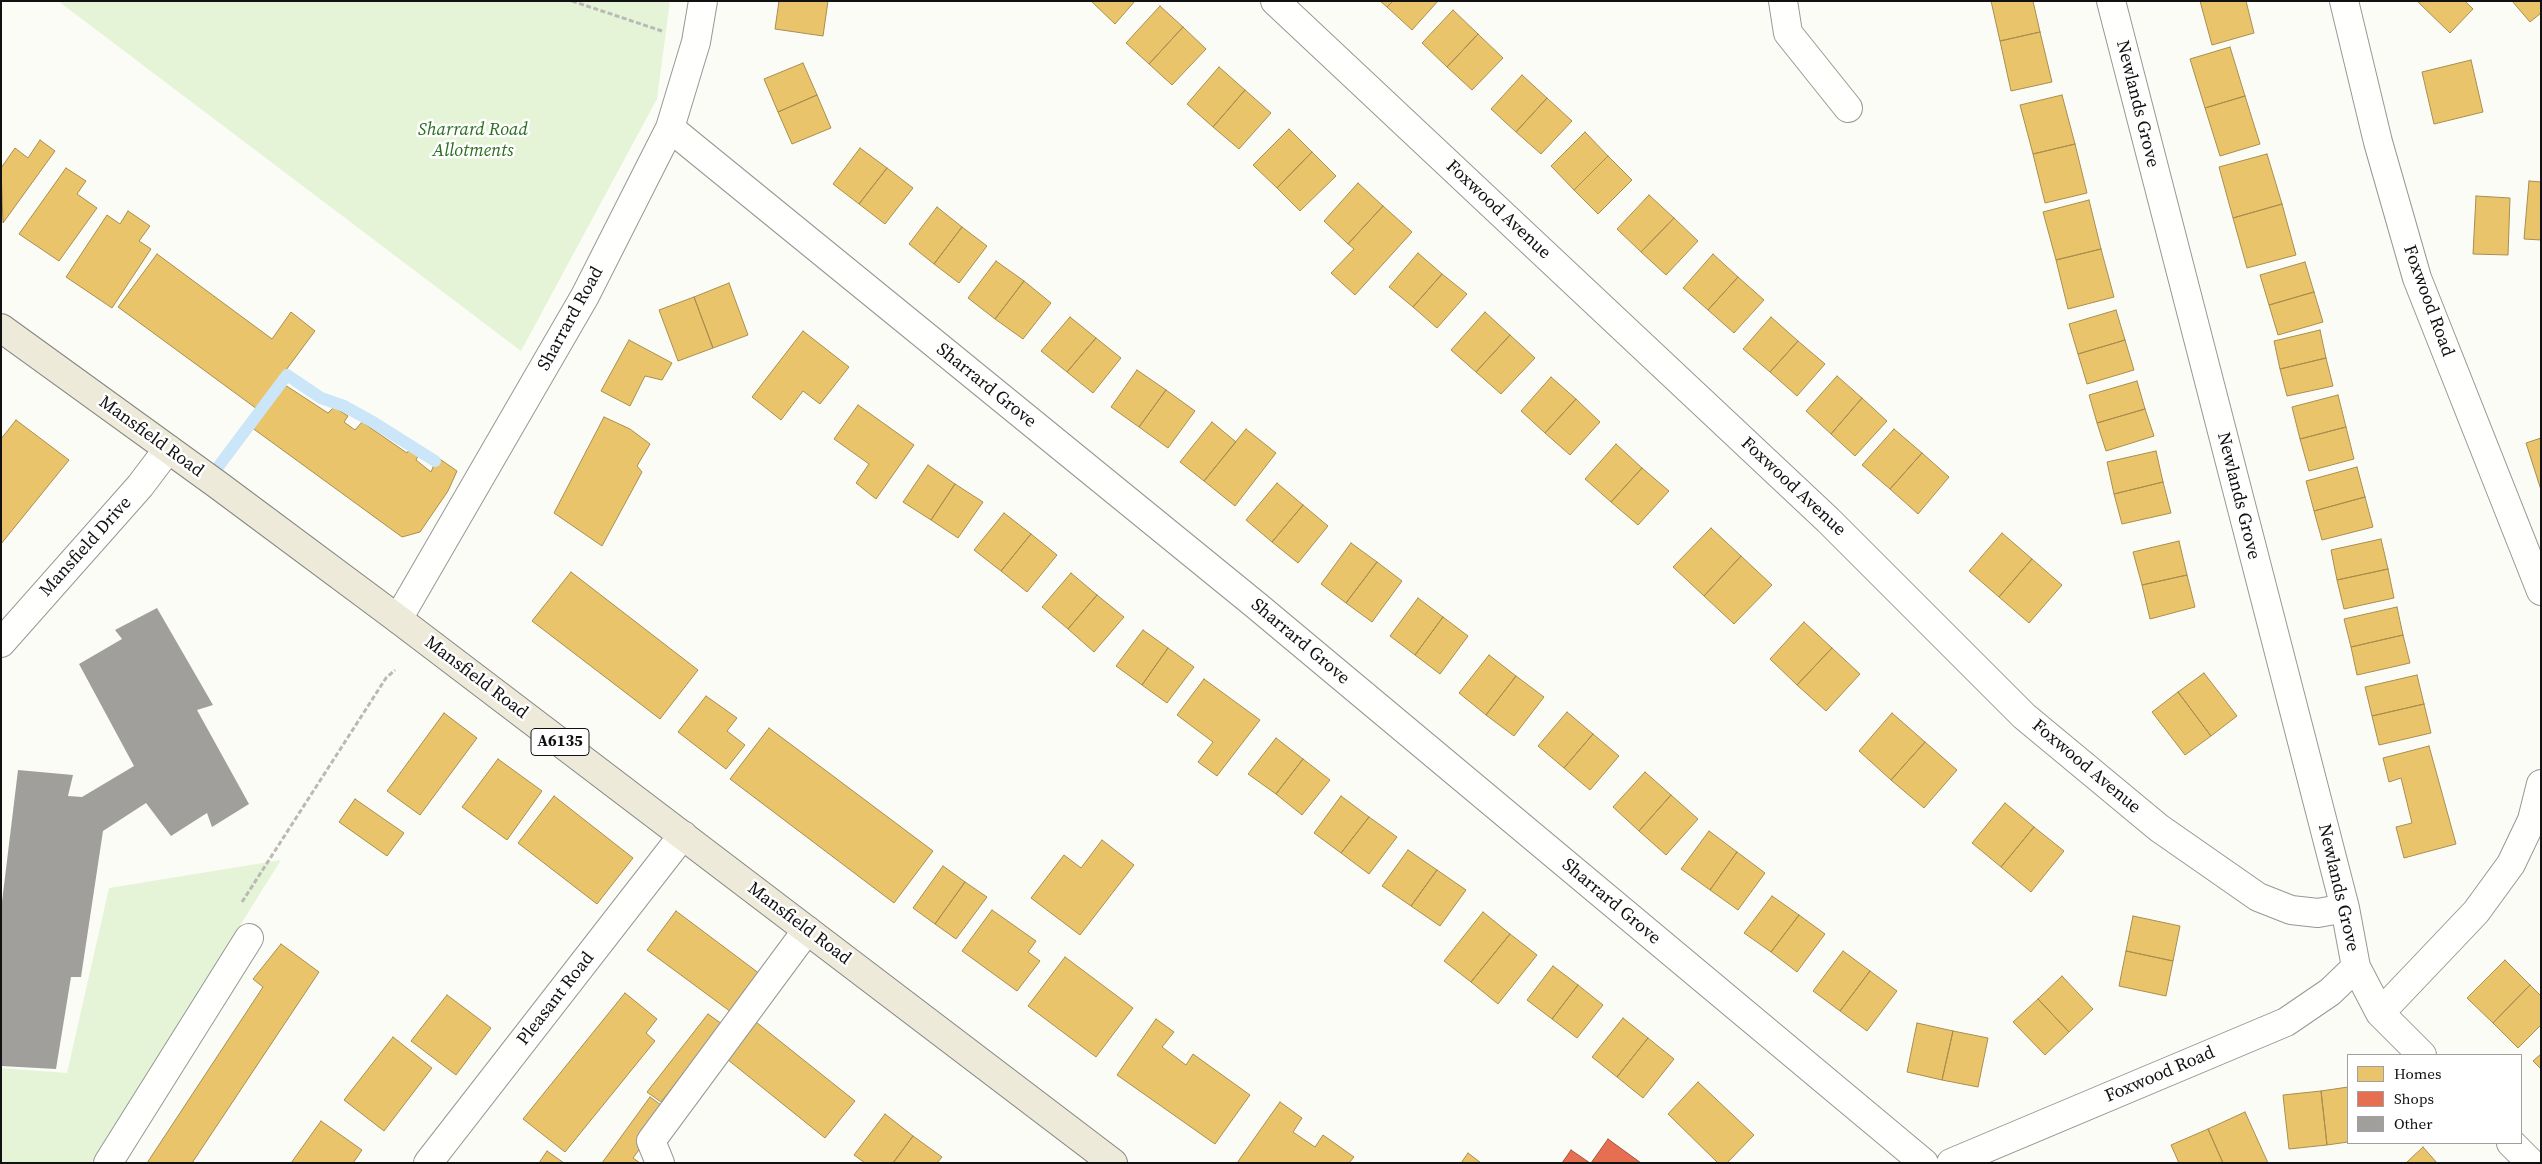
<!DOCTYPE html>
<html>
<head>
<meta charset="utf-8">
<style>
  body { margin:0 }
  #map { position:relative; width:2542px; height:1164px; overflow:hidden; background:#fcfcf7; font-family:"Source Serif 4",serif }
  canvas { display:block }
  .frame { position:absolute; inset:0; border:2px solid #111; pointer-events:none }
  .legend { position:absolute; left:2347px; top:1054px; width:175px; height:90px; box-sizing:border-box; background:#fff; border:1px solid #a0a0a0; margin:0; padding:6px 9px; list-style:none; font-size:15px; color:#111 }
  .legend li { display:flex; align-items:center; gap:10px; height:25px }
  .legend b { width:25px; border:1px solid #a0a0a0 }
</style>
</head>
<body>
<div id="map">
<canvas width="2542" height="1164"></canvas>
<div class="frame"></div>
<ul class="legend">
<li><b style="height:14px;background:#e9c46a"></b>Homes</li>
<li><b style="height:14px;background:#e76f51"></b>Shops</li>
<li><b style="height:14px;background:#a09f9c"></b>Other</li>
</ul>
</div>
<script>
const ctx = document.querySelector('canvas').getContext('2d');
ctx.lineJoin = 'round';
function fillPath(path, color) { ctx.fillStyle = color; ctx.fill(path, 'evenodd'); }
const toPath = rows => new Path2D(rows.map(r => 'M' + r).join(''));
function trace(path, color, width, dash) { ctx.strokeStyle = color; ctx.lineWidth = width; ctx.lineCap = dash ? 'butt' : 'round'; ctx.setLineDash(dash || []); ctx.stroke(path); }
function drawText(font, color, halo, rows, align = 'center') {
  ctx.font = font + ' "Source Serif 4",serif'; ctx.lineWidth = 5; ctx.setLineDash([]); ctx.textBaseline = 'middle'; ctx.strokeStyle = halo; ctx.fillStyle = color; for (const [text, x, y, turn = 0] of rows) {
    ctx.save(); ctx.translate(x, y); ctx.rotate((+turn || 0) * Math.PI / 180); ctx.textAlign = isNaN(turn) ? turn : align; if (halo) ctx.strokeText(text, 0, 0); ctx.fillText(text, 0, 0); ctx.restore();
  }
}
const green = toPath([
  [58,1,670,1,657,99,521,351],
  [281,860,91,1163,1,1163,1,1068,67,1073,109,888]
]);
const homes = toPath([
  [779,1,828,1,823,36,775,29,779,1],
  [1091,1,1135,1,1115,24,1091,1],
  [1380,1,1393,1,1387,7,1380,1],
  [1393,1,1438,1,1412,30,1387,7,1393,1],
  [1991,1,2033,1,2040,32,2000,41,1991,1],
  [2200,1,2246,1,2254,33,2212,45,2200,1],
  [2417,1,2465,1,2473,9,2450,33,2417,1],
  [2512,1,2541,1,2541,13,2530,22,2512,1],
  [1160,6,1183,27,1149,64,1126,43,1160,6],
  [1453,10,1478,34,1447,67,1422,43,1453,10],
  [1183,27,1206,49,1172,85,1149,64,1183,27],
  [2040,32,2052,82,2011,91,2000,41,2040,32],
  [1478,34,1503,58,1472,90,1447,67,1478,34],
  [2230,47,2245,96,2205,108,2190,59,2230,47],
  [2471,60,2483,112,2434,124,2422,72,2471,60],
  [803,63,817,95,778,112,764,79,803,63],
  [1219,67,1245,90,1213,127,1187,104,1219,67],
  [1522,75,1547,98,1516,132,1491,109,1522,75],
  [1245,90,1271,113,1239,149,1213,127,1245,90],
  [817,95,831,128,792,144,778,112,817,95],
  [2062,95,2075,144,2033,154,2020,105,2062,95],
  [2245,96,2260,144,2220,156,2205,108,2245,96],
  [1547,98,1572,121,1541,154,1516,132,1547,98],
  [1289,129,1312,152,1277,188,1253,165,1289,129],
  [1585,132,1608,156,1574,190,1551,166,1585,132],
  [40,140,55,151,3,223,1,168,15,148,28,158,40,140],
  [2075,144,2087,193,2045,203,2033,154,2075,144],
  [860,148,887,168,859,204,833,184,860,148],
  [1312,152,1336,176,1300,211,1277,188,1312,152],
  [2267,154,2282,204,2233,218,2219,167,2267,154],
  [1608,156,1632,180,1598,214,1574,190,1608,156],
  [66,168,86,181,77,194,97,208,59,261,19,234,66,168],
  [887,168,913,188,885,224,859,204,887,168],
  [2529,181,2541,182,2541,240,2524,239,2529,181],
  [1358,183,1383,206,1348,244,1324,221,1358,183],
  [1649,195,1674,218,1641,252,1617,229,1649,195],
  [2476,196,2510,198,2508,255,2473,254,2476,196],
  [2089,200,2101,249,2056,260,2043,212,2089,200],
  [2282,204,2296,255,2247,268,2233,218,2282,204],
  [1383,206,1412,232,1355,295,1331,273,1354,249,1348,244,1383,206],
  [937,207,962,227,934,264,909,244,937,207],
  [128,211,150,226,139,241,151,249,112,308,66,277,107,215,120,224,128,211],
  [1674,218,1698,241,1666,275,1641,252,1674,218],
  [962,227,987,246,959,283,934,264,962,227],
  [2101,249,2114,297,2068,309,2056,260,2101,249],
  [1418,253,1442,274,1413,307,1389,287,1418,253],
  [157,254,272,339,291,312,315,331,257,409,118,307,157,254],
  [1713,254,1738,277,1708,310,1683,288,1713,254],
  [996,261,1024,281,995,319,968,298,996,261],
  [2305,262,2314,292,2269,305,2260,275,2305,262],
  [1442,274,1467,294,1437,328,1413,307,1442,274],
  [1738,277,1764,300,1734,333,1708,310,1738,277],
  [1024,281,1051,303,1023,339,995,319,1024,281],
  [729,283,748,335,713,348,694,297,729,283],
  [2314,292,2323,322,2278,335,2269,305,2314,292],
  [694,297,713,348,678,361,659,310,694,297],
  [2116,310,2125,340,2078,354,2069,324,2116,310],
  [1485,312,1510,335,1476,372,1451,350,1485,312],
  [1070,317,1096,338,1067,372,1041,351,1070,317],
  [1771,317,1798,341,1770,372,1743,349,1771,317],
  [2320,330,2326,358,2280,369,2274,341,2320,330],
  [803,331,849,367,820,404,803,391,781,420,752,397,803,331],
  [1510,335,1535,358,1501,394,1476,372,1510,335],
  [1096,338,1121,358,1093,393,1067,372,1096,338],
  [629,340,672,363,662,380,645,376,630,406,601,391,629,340],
  [2125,340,2134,370,2087,384,2078,354,2125,340],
  [1798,341,1825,364,1797,396,1770,372,1798,341],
  [2326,358,2333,386,2287,396,2280,369,2326,358],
  [1137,370,1166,390,1139,427,1111,407,1137,370],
  [1837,376,1862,398,1831,434,1806,411,1837,376],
  [1551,377,1576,399,1545,433,1521,411,1551,377],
  [2137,381,2145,409,2097,423,2089,395,2137,381],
  [282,383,328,413,334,407,348,416,344,422,355,430,362,422,407,453,409,450,418,456,416,460,431,472,437,457,457,471,448,491,420,532,402,537,251,427,282,383],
  [1166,390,1195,411,1168,448,1139,427,1166,390],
  [2338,395,2346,427,2300,439,2292,407,2338,395],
  [1862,398,1887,421,1855,456,1831,434,1862,398],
  [1576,399,1600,422,1570,455,1545,433,1576,399],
  [858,405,914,445,876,499,856,483,869,464,834,439,858,405],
  [2145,409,2154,436,2106,451,2097,423,2145,409],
  [604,417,630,429,650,444,637,466,642,472,602,546,554,513,604,417],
  [16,420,69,460,1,544,1,439,16,420],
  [1212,422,1236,442,1204,481,1180,462,1212,422],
  [2346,427,2354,459,2309,471,2300,439,2346,427],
  [1246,429,1276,453,1235,506,1204,481,1246,429],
  [1894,429,1922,453,1890,489,1862,465,1894,429],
  [2541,438,2541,490,2526,443,2541,438],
  [1616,444,1642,468,1611,502,1585,479,1616,444],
  [2156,451,2163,482,2114,494,2107,462,2156,451],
  [1922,453,1949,477,1918,514,1890,489,1922,453],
  [928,465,955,484,931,520,903,502,928,465],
  [2357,467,2365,497,2314,511,2306,481,2357,467],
  [1642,468,1669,491,1638,525,1611,502,1642,468],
  [2163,482,2171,513,2122,524,2114,494,2163,482],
  [1277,483,1303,505,1272,542,1246,520,1277,483],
  [955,484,983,502,958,538,931,520,955,484],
  [2365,497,2373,527,2322,540,2314,511,2365,497],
  [1303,505,1328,526,1298,563,1272,542,1303,505],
  [1004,513,1031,534,1001,571,974,550,1004,513],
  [1711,528,1741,556,1704,596,1673,567,1711,528],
  [2002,533,2032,559,1999,597,1969,571,2002,533],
  [1031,534,1057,555,1027,592,1001,571,1031,534],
  [2381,539,2388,569,2337,580,2331,550,2381,539],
  [2179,541,2187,575,2142,585,2133,552,2179,541],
  [1351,543,1377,562,1346,603,1321,584,1351,543],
  [1741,556,1772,585,1734,624,1704,596,1741,556],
  [2032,559,2062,585,2029,623,1999,597,2032,559],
  [1377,562,1402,581,1372,622,1346,603,1377,562],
  [2388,569,2394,598,2344,609,2337,580,2388,569],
  [571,572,698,670,660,719,532,621,571,572],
  [1071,573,1097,595,1068,629,1042,607,1071,573],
  [2187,575,2195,607,2150,619,2142,585,2187,575],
  [1097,595,1124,617,1094,652,1068,629,1097,595],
  [1418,598,1443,617,1415,655,1390,636,1418,598],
  [2397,607,2403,635,2351,647,2344,619,2397,607],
  [1443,617,1468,636,1440,674,1415,655,1443,617],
  [1804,622,1832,648,1797,685,1770,659,1804,622],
  [1143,630,1168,648,1142,685,1116,666,1143,630],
  [2403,635,2410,663,2357,675,2351,647,2403,635],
  [1168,648,1194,667,1167,703,1142,685,1168,648],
  [1832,648,1860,674,1826,711,1797,685,1832,648],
  [1489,655,1516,676,1486,715,1459,693,1489,655],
  [2204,673,2237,716,2211,736,2178,692,2204,673],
  [2417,675,2424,704,2372,716,2365,687,2417,675],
  [1516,676,1544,697,1514,736,1486,715,1516,676],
  [1204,679,1260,720,1217,776,1198,762,1213,742,1177,715,1204,679],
  [2178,692,2211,736,2185,755,2152,712,2178,692],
  [706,696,737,718,727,731,745,745,726,769,678,732,706,696],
  [2424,704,2431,733,2379,745,2372,716,2424,704],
  [1567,712,1593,734,1564,768,1538,746,1567,712],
  [444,713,477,738,420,815,387,791,444,713],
  [1892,713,1925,742,1891,780,1859,751,1892,713],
  [769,728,933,851,894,903,730,779,769,728],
  [1593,734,1619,756,1590,790,1564,768,1593,734],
  [1276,738,1303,759,1276,794,1248,774,1276,738],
  [1925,742,1957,770,1924,808,1891,780,1925,742],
  [2429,746,2456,844,2404,858,2396,827,2412,823,2401,778,2389,782,2383,758,2429,746],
  [498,759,542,791,507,840,462,807,498,759],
  [1303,759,1330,780,1302,815,1276,794,1303,759],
  [1645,772,1671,795,1639,831,1613,807,1645,772],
  [1671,795,1698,819,1666,855,1639,831,1671,795],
  [554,796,633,858,597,904,518,843,554,796],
  [1341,796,1369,817,1341,853,1314,833,1341,796],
  [355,799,404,833,387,856,339,822,355,799],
  [2005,803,2034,827,2001,867,1972,843,2005,803],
  [1369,817,1397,837,1369,874,1341,853,1369,817],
  [2034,827,2064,851,2031,892,2001,867,2034,827],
  [1709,831,1737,852,1710,890,1681,869,1709,831],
  [1102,840,1134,865,1080,935,1031,898,1064,855,1081,868,1102,840],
  [1408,850,1437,870,1411,906,1382,886,1408,850],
  [1737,852,1765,873,1738,910,1710,890,1737,852],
  [943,866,965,882,935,924,913,908,943,866],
  [1437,870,1466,890,1440,926,1411,906,1437,870],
  [965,882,987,897,956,939,935,924,965,882],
  [1772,896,1799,915,1771,952,1744,933,1772,896],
  [992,910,1036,941,1028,952,1040,961,1017,991,962,951,992,910],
  [676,911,760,974,731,1012,647,950,676,911],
  [1483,912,1510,934,1471,982,1444,961,1483,912],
  [1799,915,1825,934,1797,972,1771,952,1799,915],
  [2133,916,2180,926,2173,961,2126,951,2133,916],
  [1510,934,1537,955,1498,1004,1471,982,1510,934],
  [281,944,319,972,192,1163,147,1163,263,987,253,979,281,944],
  [1843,951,1870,971,1840,1011,1813,991,1843,951],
  [2126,951,2173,961,2166,996,2119,986,2126,951],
  [1065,957,1133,1008,1096,1057,1028,1006,1065,957],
  [2505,960,2530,985,2493,1023,2467,998,2505,960],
  [1553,966,1578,985,1552,1019,1527,1000,1553,966],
  [1870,971,1897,991,1867,1031,1840,1011,1870,971],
  [2062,976,2093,1009,2069,1032,2038,999,2062,976],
  [1578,985,1603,1005,1577,1038,1552,1019,1578,985],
  [2530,985,2541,996,2541,1025,2518,1048,2493,1023,2530,985],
  [625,993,657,1019,646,1033,655,1041,565,1152,523,1119,625,993],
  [447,995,491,1028,456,1075,411,1041,447,995],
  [2038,999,2069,1032,2045,1055,2013,1022,2038,999],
  [708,1014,722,1024,661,1102,647,1092,708,1014],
  [751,1018,855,1101,825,1138,722,1055,751,1018],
  [1623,1018,1648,1038,1617,1077,1592,1057,1623,1018],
  [1156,1019,1174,1032,1162,1047,1186,1065,1193,1054,1250,1095,1215,1144,1117,1075,1156,1019],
  [1917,1023,1953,1031,1942,1080,1907,1072,1917,1023],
  [1953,1031,1988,1038,1978,1087,1942,1080,1953,1031],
  [393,1037,432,1068,384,1131,344,1100,393,1037],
  [1648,1038,1674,1059,1643,1098,1617,1077,1648,1038],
  [2541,1054,2541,1069,2533,1061,2541,1054],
  [1698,1082,1754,1135,1727,1163,1718,1163,1668,1114,1698,1082],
  [2348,1087,2348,1142,2327,1145,2321,1091,2348,1087],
  [2321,1091,2327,1145,2289,1149,2283,1095,2321,1091],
  [650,1097,668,1110,633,1158,640,1163,602,1163,650,1097],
  [1280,1102,1302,1118,1293,1132,1315,1147,1323,1135,1354,1157,1349,1163,1237,1163,1280,1102],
  [2245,1112,2268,1163,2223,1163,2208,1129,2245,1112],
  [885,1114,913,1136,893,1163,865,1163,854,1155,885,1114],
  [321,1121,362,1150,353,1163,291,1163,321,1121],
  [2208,1129,2223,1163,2179,1163,2171,1145,2208,1129],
  [913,1136,942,1157,937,1163,893,1163,913,1136],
  [2423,1147,2437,1163,2406,1163,2423,1147],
  [547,1151,564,1163,539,1163,547,1151],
  [1468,1153,1481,1163,1461,1163,1468,1153]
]);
const shops = toPath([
  [1608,1139,1641,1163,1591,1163,1608,1139],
  [1571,1150,1590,1163,1562,1163,1571,1150]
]);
const stream = toPath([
  [215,471,287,375,321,398,344,406,373,422,435,461]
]);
const building = toPath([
  [157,608,213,705,197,710,249,804,212,827,207,813,171,836,146,803,103,831,81,977,71,977,56,1069,1,1066,1,910,18,770,73,775,68,796,82,797,134,766,79,664,122,639,115,630]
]);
const path = toPath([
  [572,1,662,31],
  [242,902,386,678,395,670]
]);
const minor = toPath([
  [1275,1,1828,520,2024,716,2159,828,2258,897,2291,910,2318,913,2345,908],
  [1783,1,1788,33,1848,108],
  [2111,1,2345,908,2356,967,2380,1013,2422,1055],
  [2344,1,2378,142,2417,278,2541,591],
  [670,128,1257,606,1924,1163],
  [398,619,585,296,670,128,696,42,703,1],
  [1,643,140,486,168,449],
  [2380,1013,2476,912,2511,864,2532,820,2541,784],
  [2511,1143,2531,1163],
  [108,1163,249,938],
  [428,1163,683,835],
  [660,1163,651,1141,807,930],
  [1951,1163,2286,1022,2330,992,2356,967]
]);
const major = toPath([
  [1,328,218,485,398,619,1113,1163]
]);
const shields = [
  [560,742,58]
];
const shieldNames = [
  ["A6135",560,742]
];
const streetNames = [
  ["Newlands Grove",2137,104,76],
  ["Foxwood Avenue",1498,210,43],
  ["Foxwood Road",2428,301,70],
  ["Sharrard Road",571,319,-61],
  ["Sharrard Grove",986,386,39],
  ["Mansfield Road",151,437,36],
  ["Foxwood Avenue",1793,487,43],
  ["Newlands Grove",2238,496,76],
  ["Mansfield Drive",86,547,-48],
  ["Sharrard Grove",1300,642,40],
  ["Mansfield Road",476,678,37],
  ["Foxwood Avenue",2086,767,40],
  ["Newlands Grove",2338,888,77],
  ["Sharrard Grove",1611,902,40],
  ["Mansfield Road",799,924,37],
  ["Pleasant Road",556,999,-52],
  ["Foxwood Road",2160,1075,-23]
];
const parkNames = [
  ["Sharrard Road",473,130],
  ["Allotments",473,151]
];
fillPath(green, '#e5f4d6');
fillPath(homes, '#e9c46a');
trace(homes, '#a88e4f', 1);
fillPath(shops, '#e76f51');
trace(shops, '#a7533e', 1);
trace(stream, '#cbe6f8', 12);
fillPath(building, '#a09f9c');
trace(minor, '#979795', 30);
trace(major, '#848482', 30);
trace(path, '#b9b9b8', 3, [5, 2.5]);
trace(minor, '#fffffe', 28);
trace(major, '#eeeada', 28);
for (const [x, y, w] of shields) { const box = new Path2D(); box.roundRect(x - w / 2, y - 13.5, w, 27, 4); ctx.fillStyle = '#fff'; ctx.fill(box); trace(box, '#111', 1); }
drawText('bold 16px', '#111', null, shieldNames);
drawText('18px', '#111', '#fff', streetNames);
drawText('italic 18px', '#296e1c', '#fff', parkNames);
</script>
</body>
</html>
